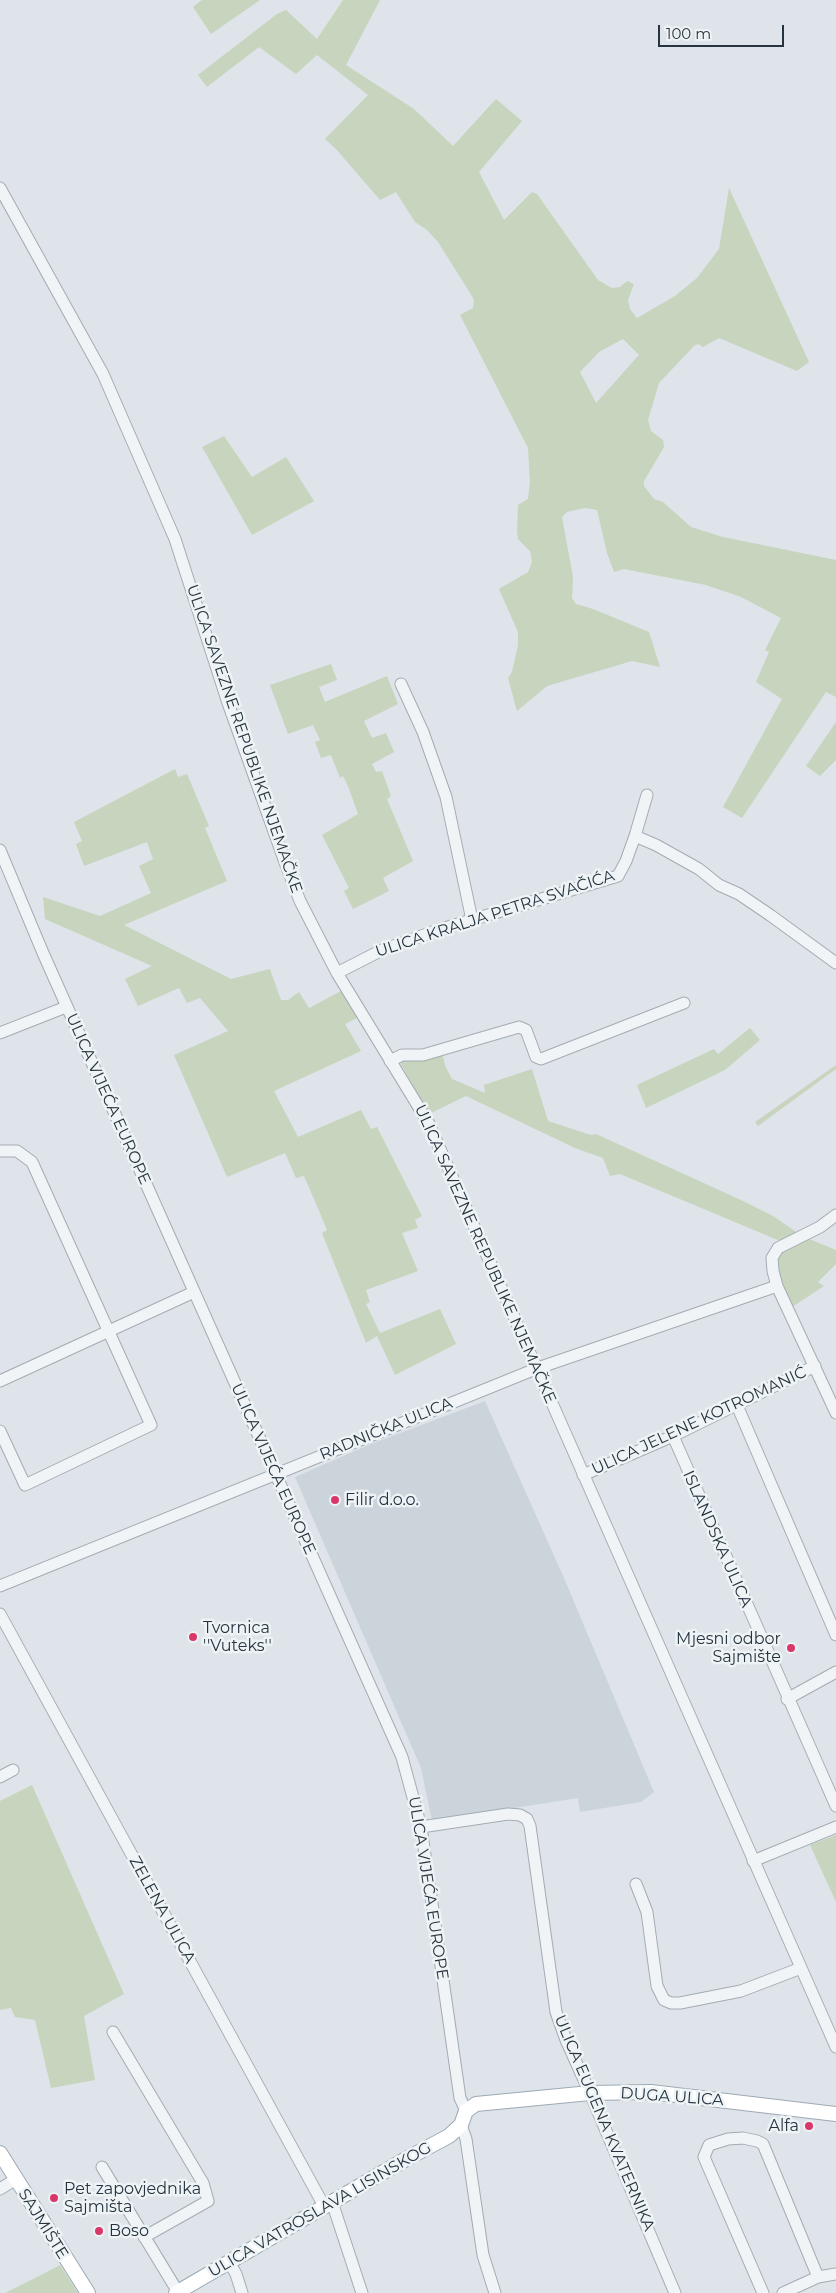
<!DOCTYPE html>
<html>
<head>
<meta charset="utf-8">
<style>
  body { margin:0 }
  #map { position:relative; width:836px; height:2293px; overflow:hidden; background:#dee4e9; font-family:Montserrat,sans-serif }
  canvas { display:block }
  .scale { position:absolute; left:658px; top:25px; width:126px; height:22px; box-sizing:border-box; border:2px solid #263441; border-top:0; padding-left:6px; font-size:15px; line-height:18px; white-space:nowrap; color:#263441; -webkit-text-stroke:4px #eef3f6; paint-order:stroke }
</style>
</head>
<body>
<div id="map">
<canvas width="836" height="2293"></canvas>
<div class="scale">100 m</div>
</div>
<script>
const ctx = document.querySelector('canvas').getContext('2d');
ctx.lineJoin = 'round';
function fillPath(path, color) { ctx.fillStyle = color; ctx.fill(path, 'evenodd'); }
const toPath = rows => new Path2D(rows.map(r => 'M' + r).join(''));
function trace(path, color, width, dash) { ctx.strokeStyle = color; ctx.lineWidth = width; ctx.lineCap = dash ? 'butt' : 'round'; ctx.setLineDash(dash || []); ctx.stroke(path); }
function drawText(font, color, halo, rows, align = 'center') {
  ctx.font = font + ' Montserrat,sans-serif'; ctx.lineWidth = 5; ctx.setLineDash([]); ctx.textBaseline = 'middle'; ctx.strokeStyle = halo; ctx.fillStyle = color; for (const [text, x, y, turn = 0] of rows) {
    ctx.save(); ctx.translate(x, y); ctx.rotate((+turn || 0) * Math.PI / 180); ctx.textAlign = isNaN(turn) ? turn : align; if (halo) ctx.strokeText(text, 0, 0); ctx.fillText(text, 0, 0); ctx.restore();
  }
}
const built = toPath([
  [485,1401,564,1578,654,1792,641,1802,580,1812,578,1798,432,1821,421,1768,295,1477,371,1444]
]);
const green = toPath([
  [202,0,260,0,211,34,193,7],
  [343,0,380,0,346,65,414,109,453,146,496,99,522,121,479,172,504,220,532,192,537,194,598,280,612,288,620,287,627,281,634,284,628,300,630,309,637,318,675,296,697,278,719,249,729,188,809,362,797,371,719,338,703,347,698,344,694,346,659,383,648,420,651,431,663,440,664,447,644,481,644,486,654,499,663,502,691,527,723,537,836,560,836,697,826,692,742,818,723,807,782,699,756,682,769,652,765,650,781,618,741,597,706,585,624,569,614,572,607,553,597,510,585,508,567,512,562,517,573,577,572,598,576,604,593,609,649,632,660,667,632,661,547,686,517,711,508,678,512,672,518,645,518,632,499,589,528,572,532,562,530,551,518,539,517,531,518,505,528,499,530,482,528,448,460,315,473,308,474,301,472,296,438,242,427,230,415,222,396,192,380,200,336,149,325,139,368,95,317,55,296,74,259,47,207,87,198,75,277,14,286,10,317,39],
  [623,339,639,355,596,403,580,372,599,352],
  [224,436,252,477,286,457,314,501,252,535,202,447],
  [331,664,337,680,319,687,325,702,387,676,398,704,364,721,372,738,386,733,394,752,372,764,376,772,382,771,391,796,387,799,413,861,383,878,389,891,353,909,344,891,349,888,322,835,358,814,348,786,343,776,340,778,331,755,321,758,315,742,320,740,313,725,288,734,270,685],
  [836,722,836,760,820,776,806,766],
  [175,769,178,777,187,774,209,826,205,828,227,881,124,925,231,979,270,969,281,1000,288,1000,299,992,309,1008,341,991,357,1018,345,1024,361,1051,274,1091,298,1137,361,1110,371,1129,377,1127,422,1216,415,1220,418,1228,402,1233,418,1271,366,1290,370,1302,366,1304,380,1333,440,1309,456,1344,395,1375,377,1336,366,1343,322,1233,327,1230,317,1206,304,1176,296,1178,285,1153,227,1177,174,1055,228,1031,200,998,187,1003,179,988,138,1006,125,979,152,966,45,919,43,897,100,916,151,893,139,866,153,859,147,842,84,866,76,844,82,841,74,822],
  [750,1028,760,1040,725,1070,646,1108,637,1085,714,1049,718,1054],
  [442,1053,446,1068,452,1079,485,1093,484,1085,532,1069,548,1121,591,1135,596,1134,741,1200,773,1216,802,1236,836,1250,836,1264,818,1282,824,1286,792,1307,781,1284,776,1259,785,1243,620,1174,610,1176,603,1158,575,1148,466,1096,429,1114,400,1062,401,1059],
  [836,1065,836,1069,758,1126,755,1122],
  [32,1785,124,1994,84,2016,95,2080,51,2088,35,2020,15,2017,11,2008,0,2010,0,1801],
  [836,1835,836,1902,810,1845],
  [60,2265,78,2293,5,2293,39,2276]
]);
const minor = toPath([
  [0,188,103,374,175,539,228,703,286,865,300,901,337,973,429,1124,836,2047],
  [401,684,423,732,446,797,472,920],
  [635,836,647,795],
  [0,850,43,953,402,1757,421,1827,460,2098,466,2111],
  [337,973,382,950,438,930,618,876,626,861,635,836,656,845,699,869,719,885,739,894,770,915,836,963],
  [0,1033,66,1007],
  [390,1061,402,1055,423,1055,519,1027,526,1030,536,1057,541,1059,684,1003],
  [0,1151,17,1151,32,1162,151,1425,25,1485,0,1431],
  [836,1215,820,1227,778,1248,772,1258,773,1271,777,1286,836,1413],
  [0,1381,194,1292],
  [736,1403,836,1635],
  [673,1436,836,1806],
  [583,1475,673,1436,815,1366],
  [0,1586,538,1368,777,1286],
  [0,1614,324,2206],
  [787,1699,836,1672],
  [0,1777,13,1770],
  [421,1827,508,1814,520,1815,527,1819,530,1826,556,2012,566,2040,590,2093,675,2293],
  [753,1861,836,1827],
  [636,1884,647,1912,657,1986,664,2000,671,2003,680,2003,741,1991,801,1968],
  [113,2032,203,2183,208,2201,144,2237],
  [461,2125,466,2139,483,2255,495,2293],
  [102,2167,178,2292],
  [0,2189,16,2179],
  [332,2202,362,2293],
  [229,2262,236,2274,242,2293],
  [763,2293,704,2157,709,2145,728,2139,743,2138,757,2141,763,2144,818,2277],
  [783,2293,818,2277,836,2274]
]);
const major = toPath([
  [0,2153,88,2293],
  [176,2293,406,2159,449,2136,461,2125,466,2111,476,2104,590,2093,651,2092,836,2114]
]);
const markers = [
  [335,1500,5,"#da3769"],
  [193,1637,5,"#da3769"],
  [791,1648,5,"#da3769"],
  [809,2126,5,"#da3769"],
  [54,2198,5,"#da3769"],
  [99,2231,5,"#da3769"]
];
const streetNames = [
  ["ULICA SAVEZNE REPUBLIKE NJEMAČKE",244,739,71],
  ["ULICA KRALJA PETRA SVAČIĆA",495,914,-18],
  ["ULICA VIJEĆA EUROPE",108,1099,66],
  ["ULICA SAVEZNE REPUBLIKE NJEMAČKE",485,1254,66],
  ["ULICA JELENE KOTROMANIĆ",699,1421,-25],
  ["RADNIČKA ULICA",386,1429,-22],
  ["ULICA VIJEĆA EUROPE",273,1469,66],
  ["ISLANDSKA ULICA",717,1539,66],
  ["ULICA VIJEĆA EUROPE",428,1888,81],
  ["ZELENA ULICA",162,1910,61],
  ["DUGA ULICA",672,2097,4],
  ["ULICA EUGENA KVATERNIKA",604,2123,67],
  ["ULICA VATROSLAVA LISINSKOG",320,2210,-30],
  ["SAJMIŠTE",43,2224,58]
];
const poiNames = [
  ["Filir d.o.o.",345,1500],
  ["Tvornica",203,1628],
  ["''Vuteks''",203,1646],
  ["Mjesni odbor",781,1639,"right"],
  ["Sajmište",781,1657,"right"],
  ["Alfa",799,2126,"right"],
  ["Pet zapovjednika",64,2189],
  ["Sajmišta",64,2207],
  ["Boso",109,2231]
];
fillPath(built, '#ccd4db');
fillPath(green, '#c7d4be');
trace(minor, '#a3acb3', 13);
trace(major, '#9caab6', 16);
trace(minor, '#f1f4f7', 11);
trace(major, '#fff', 14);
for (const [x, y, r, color] of markers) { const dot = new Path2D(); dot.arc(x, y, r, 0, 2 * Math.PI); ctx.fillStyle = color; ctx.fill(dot); trace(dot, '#eef3f6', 2); }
drawText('16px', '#263441', '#eef3f6', streetNames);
drawText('16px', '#263441', '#eef3f6', poiNames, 'left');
</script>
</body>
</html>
